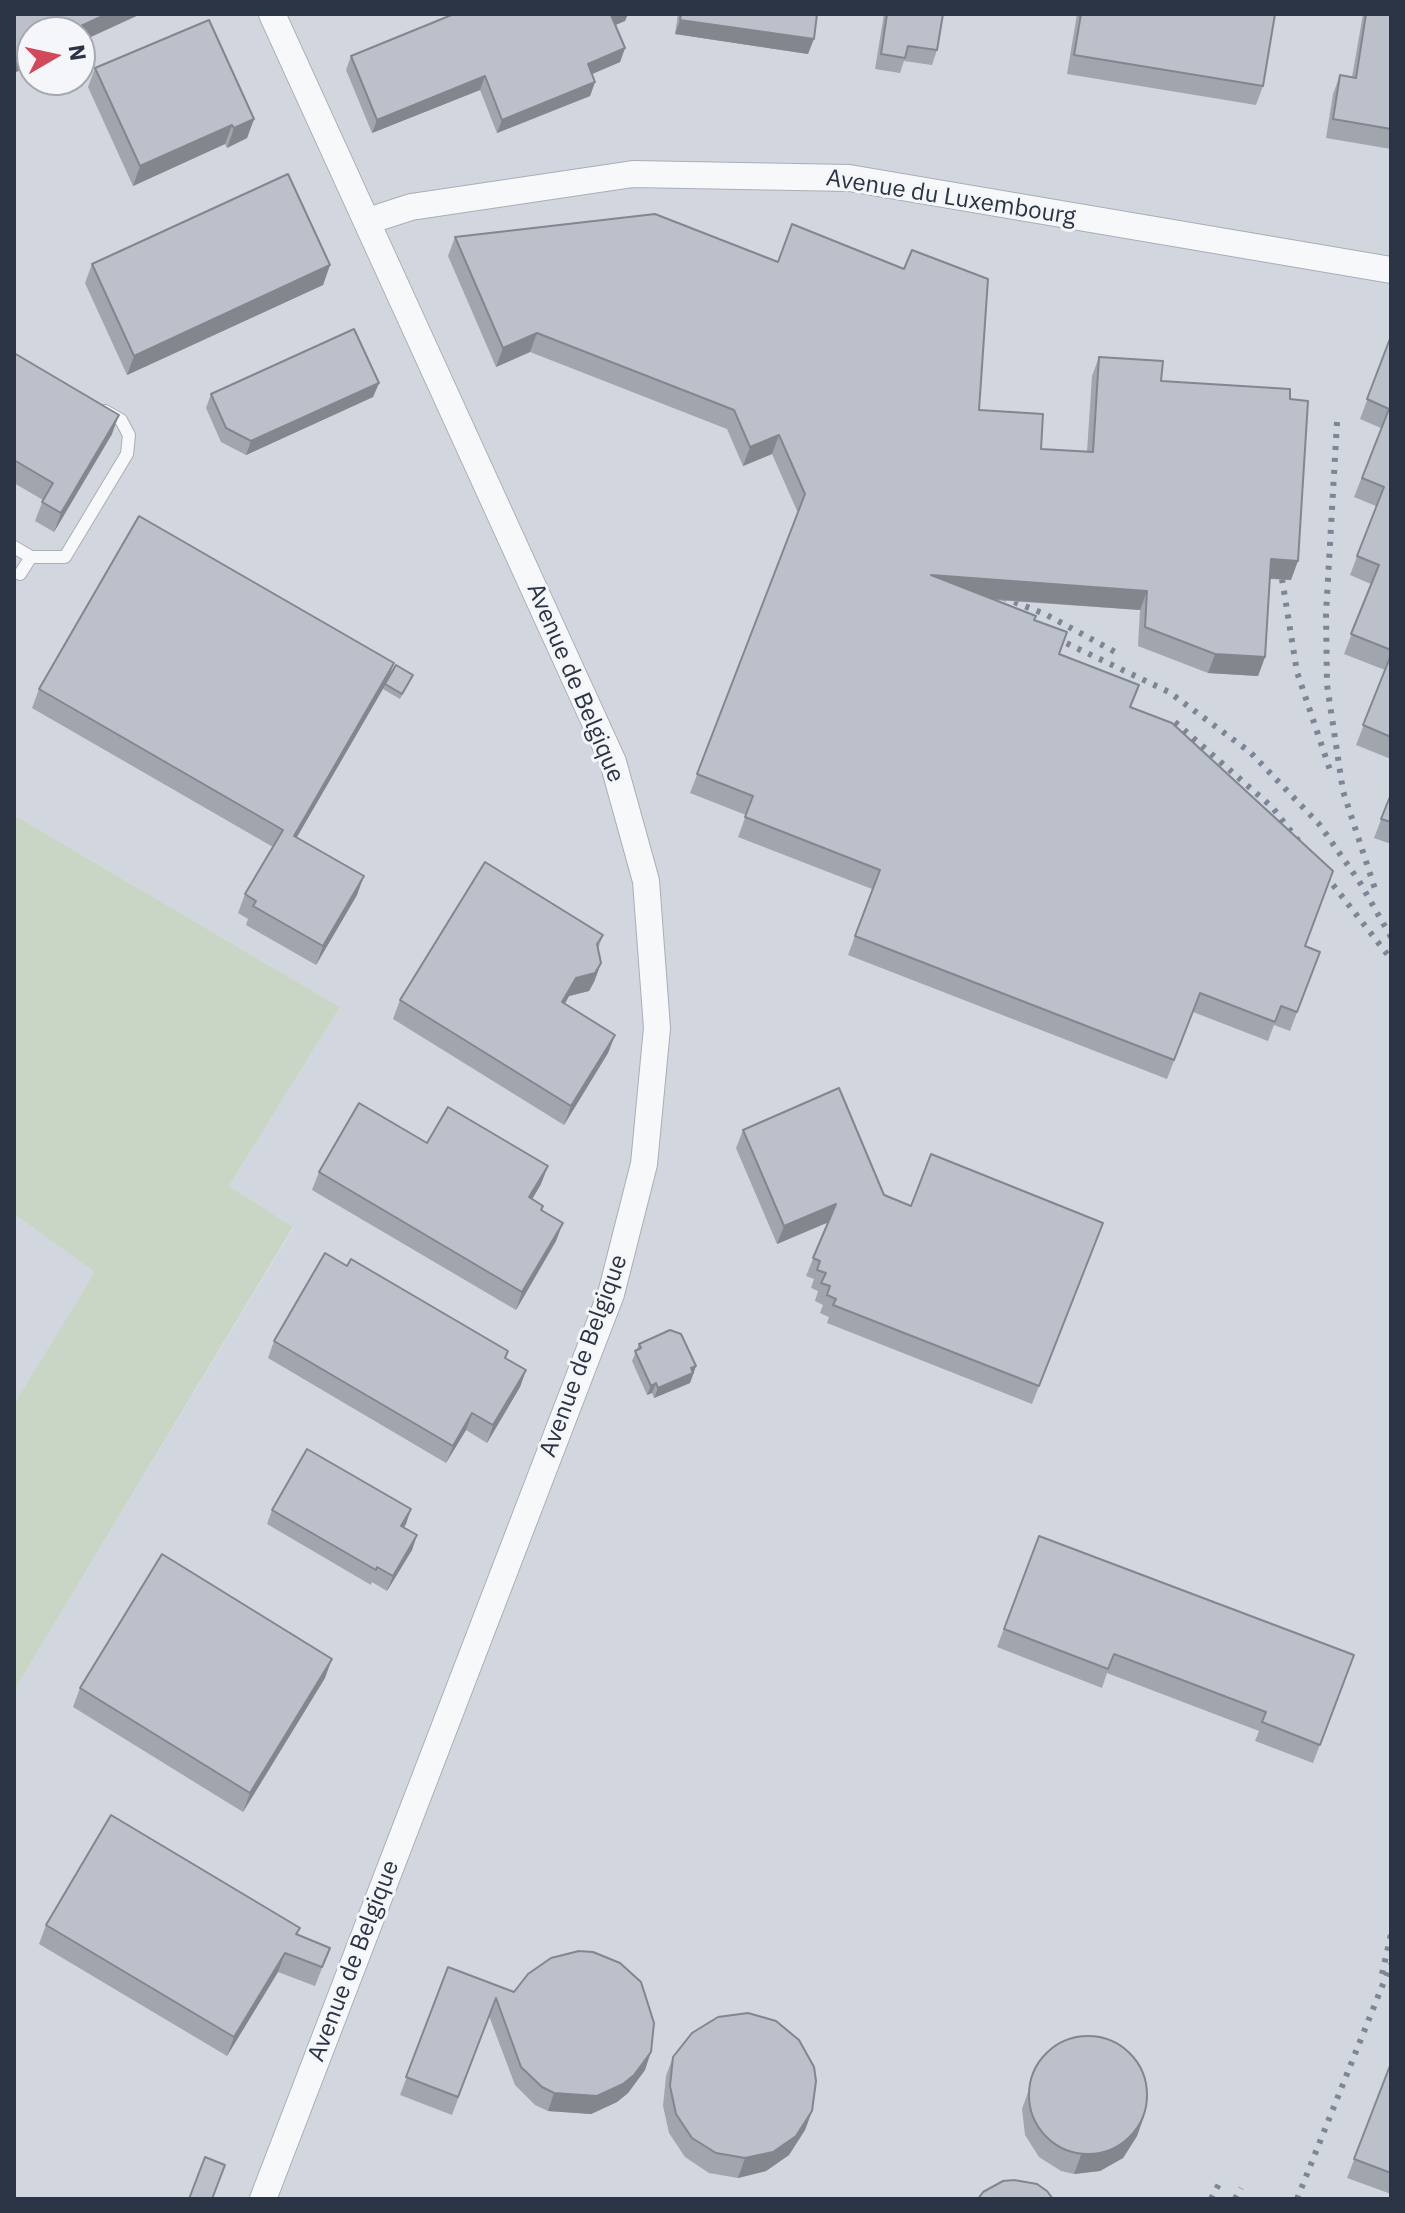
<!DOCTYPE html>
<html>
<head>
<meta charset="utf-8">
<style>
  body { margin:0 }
  #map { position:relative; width:1405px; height:2213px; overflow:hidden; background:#e4e7ec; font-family:"IBM Plex Sans",sans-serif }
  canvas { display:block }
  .frame { position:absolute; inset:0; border:16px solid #2b3445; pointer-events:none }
  .north { position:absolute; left:16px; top:16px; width:80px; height:80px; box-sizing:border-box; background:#f4f6f9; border:2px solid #a4a8b1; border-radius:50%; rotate:81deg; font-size:22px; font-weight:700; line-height:32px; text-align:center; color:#2b3445 }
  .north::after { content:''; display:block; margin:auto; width:28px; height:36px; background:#d1495b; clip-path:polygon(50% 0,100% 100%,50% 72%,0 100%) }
</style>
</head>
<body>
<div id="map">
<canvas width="1405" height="2213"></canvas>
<div class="frame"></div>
<div class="north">N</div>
</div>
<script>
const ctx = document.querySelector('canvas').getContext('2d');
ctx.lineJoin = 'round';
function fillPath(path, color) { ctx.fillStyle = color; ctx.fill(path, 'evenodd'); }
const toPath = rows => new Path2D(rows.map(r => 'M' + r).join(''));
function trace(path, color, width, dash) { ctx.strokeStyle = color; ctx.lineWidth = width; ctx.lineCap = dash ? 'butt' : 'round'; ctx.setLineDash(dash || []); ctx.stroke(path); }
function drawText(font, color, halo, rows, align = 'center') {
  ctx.font = font + ' "IBM Plex Sans",sans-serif'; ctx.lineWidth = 6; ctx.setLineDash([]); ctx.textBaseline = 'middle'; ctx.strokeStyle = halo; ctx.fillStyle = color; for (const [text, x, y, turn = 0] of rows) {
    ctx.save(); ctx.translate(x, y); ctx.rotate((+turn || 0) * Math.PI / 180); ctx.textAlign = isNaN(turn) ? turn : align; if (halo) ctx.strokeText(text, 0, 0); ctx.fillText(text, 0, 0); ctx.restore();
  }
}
const built = toPath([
  [14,14,1391,14,1391,2199,14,2199,14,1691,293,1228,229,1186,340,1007,14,815],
  [32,32,80,32,80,80,32,80],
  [14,1214,96,1272,14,1404]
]);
const green = toPath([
  [14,815,340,1007,229,1186,293,1227,14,1691,14,1404,95,1272,14,1214]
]);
const service = toPath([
  [14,547,31,557],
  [20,574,31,557,65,557,127,454,129,435,121,420,105,411]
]);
const minor = toPath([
  [368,221,411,207,633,174,849,178,1391,270],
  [263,2199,611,1294,644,1164,657,1028,646,881,613,762,272,14]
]);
const rail = toPath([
  [1337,422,1326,614,1327,685,1343,791,1377,895],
  [1282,579,1297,672,1331,773],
  [992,593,1047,615,1117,653],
  [1045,633,1169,692,1250,752,1319,824,1359,881,1391,937],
  [1175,722,1272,807,1391,959],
  [1382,1974,1391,1934],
  [1211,2199,1222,2178],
  [1235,2199,1241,2188],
  [1297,2199,1391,1964]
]);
const wall = toPath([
  [471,14,628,14,625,21,615,25,625,48,620,62,592,74,595,82,590,96,497,133,480,90,372,133,346,70,351,56],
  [678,14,817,14,808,54,675,34],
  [884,14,943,14,937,50,932,65,904,61,900,73,875,69],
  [1077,14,1275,14,1263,86,1256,105,1067,74],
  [1363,14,1391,14,1391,149,1326,138,1333,94,1340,75,1352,77],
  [95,68,254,119,247,138,227,148,225,144,133,186,88,87],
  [455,237,979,410,1041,449,1087,452,1092,376,1099,357,1161,381,1290,399,1291,580,1270,579,1265,657,1258,676,1208,673,1138,646,1140,610,994,600,1034,620,1059,654,1131,707,1305,946,1320,952,1290,1031,1274,1025,1268,1041,1193,1012,1167,1079,848,955,872,889,738,837,746,815,690,793,798,513,772,454,743,466,727,429,530,352,496,367,448,256],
  [92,264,330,265,323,285,127,375,85,283],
  [1391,336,1391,759,1356,745,1385,670,1344,654,1371,584,1350,575,1376,506,1354,497,1381,428,1360,419],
  [14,353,112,434,54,532,35,521,43,500,14,483],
  [379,383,373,397,246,455,221,442,206,408,211,394],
  [413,675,400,699,383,689,384,687,297,837,357,895,316,965,246,925,248,919,238,913,245,894,273,847,32,708,39,689,388,679],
  [1391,794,1391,844,1374,838],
  [603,935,598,949,601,963,594,982,589,991,569,996,565,1004,615,1035,608,1053,564,1125,393,1019,400,1000],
  [743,1130,911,1206,1096,1242,1032,1404,827,1323,829,1317,820,1313,823,1305,815,1301,818,1291,811,1288,814,1279,806,1276,828,1222,777,1244,736,1148],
  [427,1143,541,1184,532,1199,543,1206,541,1211,556,1241,516,1310,312,1190,319,1172],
  [274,1341,506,1358,526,1370,520,1387,487,1443,466,1430,446,1463,268,1358],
  [639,1344,696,1366,690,1383,654,1398,652,1393,647,1395,632,1361],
  [411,1509,404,1528,417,1535,412,1550,387,1591,372,1582,371,1585,267,1524,272,1510],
  [1039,1536,1354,1655,1313,1763,1255,1741,1259,1731,1107,1673,1102,1688,997,1647],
  [325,1678,243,1812,73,1707,80,1688],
  [46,1925,300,1928,297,1935,330,1948,315,1986,278,1972,227,2056,39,1944],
  [448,1967,645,2070,628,2093,617,2102,591,2114,548,2111,535,2105,515,2085,489,2016,452,2115,400,2095],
  [673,2057,812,2111,805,2130,789,2155,766,2171,738,2178,709,2173,685,2157,669,2133,663,2106,666,2076],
  [1391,2063,1391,2194,1347,2178],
  [1038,2064,1144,2116,1137,2136,1123,2158,1100,2171,1074,2174,1061,2171,1039,2157,1025,2135,1022,2109]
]);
const shadedWall = toPath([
  [107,14,141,14,80,42,80,32,68,32],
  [614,14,628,14,625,21,606,29,611,15],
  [680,20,814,39,808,54,675,34],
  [625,48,620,62,583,78,588,64],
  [32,49,32,65,14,73,14,57],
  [485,76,480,90,372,133,377,120],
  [595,82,590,96,497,133,502,120],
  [254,119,247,138,227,148,234,128],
  [232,125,225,144,133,186,140,166],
  [330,265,323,285,127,375,134,356],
  [537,333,530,352,496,367,503,348],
  [379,383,373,397,246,455,251,441],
  [119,415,112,434,54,532,61,513],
  [779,435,772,454,743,466,750,447],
  [1271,559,1298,561,1291,580,1264,578],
  [931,575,1147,591,1140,610,924,594],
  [1215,654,1265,657,1258,676,1208,673],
  [394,663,387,682,287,854,294,836],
  [364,876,357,895,316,965,323,946],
  [601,963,594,982,589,991,569,996,555,1020,562,1002,576,978],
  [615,1035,608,1053,564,1125,571,1106],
  [548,1166,541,1184,523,1215,529,1197],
  [836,1204,829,1222,777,1244,784,1226],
  [563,1223,556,1241,516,1310,522,1292],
  [696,1366,690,1383,654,1398,658,1388],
  [526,1370,520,1387,487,1443,493,1425],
  [656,1383,652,1393,647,1395,651,1386],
  [472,1413,466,1430,446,1463,453,1446],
  [411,1509,406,1524,396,1541,401,1526],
  [417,1535,412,1550,387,1591,393,1576],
  [332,1659,325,1678,243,1812,250,1793],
  [285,1953,278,1972,227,2056,234,2037],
  [651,2052,645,2070,628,2093,617,2102,591,2114,548,2111,554,2093],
  [812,2111,805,2130,789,2155,766,2171,738,2178,745,2158],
  [1144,2116,1137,2136,1123,2158,1100,2171,1074,2174,1081,2155]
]);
const building = toPath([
  [14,14,107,14,68,32,32,32,32,49,14,57,14,14],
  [454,14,468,14,468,15,471,14,614,14,611,15,625,48,588,64,595,82,502,120,485,76,377,120,351,56,454,14],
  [681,14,817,14,814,39,680,20,681,14],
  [887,14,943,14,937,50,908,46,905,58,881,54,887,14],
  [1081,14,1275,14,1263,86,1074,55,1081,14],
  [1366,14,1391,14,1391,129,1333,119,1340,75,1356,78,1366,14],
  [209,20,254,119,234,128,232,125,140,166,95,68,209,20],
  [288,174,330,265,134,356,92,264,288,174],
  [655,214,778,262,792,224,904,269,912,250,988,279,979,410,1043,414,1041,449,1093,452,1099,357,1163,361,1161,381,1290,389,1290,399,1308,401,1298,561,1271,559,1265,657,1215,654,1145,627,1147,591,931,575,1036,616,1034,620,1067,632,1059,654,1139,685,1130,707,1172,723,1333,871,1305,946,1320,952,1297,1012,1281,1006,1275,1022,1200,993,1174,1060,855,936,880,870,745,817,753,796,697,774,805,494,779,435,750,447,734,410,537,333,503,348,455,237,655,214],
  [354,329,379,383,251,441,226,428,211,394,354,329],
  [1391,336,1391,650,1351,634,1379,565,1357,556,1384,487,1362,478,1389,409,1367,399,1391,336],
  [14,353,119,415,61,513,42,502,53,483,14,460,14,353],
  [139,516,394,663,294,836,364,876,323,946,253,906,256,901,245,894,283,830,39,689,139,516],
  [1391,655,1391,737,1363,725,1391,655],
  [396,665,413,675,402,694,385,684,396,665],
  [1391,794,1391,822,1381,819,1391,794],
  [485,862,603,935,597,944,601,963,595,973,576,978,562,1002,615,1035,571,1106,400,1000,485,862],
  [839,1088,884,1195,911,1206,931,1154,1103,1223,1039,1386,833,1305,836,1299,827,1295,830,1286,821,1283,826,1273,817,1270,820,1261,813,1258,836,1204,784,1226,743,1130,839,1088],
  [359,1103,427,1143,448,1107,548,1166,529,1197,543,1206,541,1210,563,1223,522,1292,319,1172,359,1103],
  [325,1253,347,1266,351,1259,508,1351,505,1358,526,1370,493,1425,472,1413,453,1446,274,1341,325,1253],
  [670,1330,681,1334,696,1366,691,1368,693,1373,658,1388,656,1383,651,1386,635,1351,641,1348,639,1344,670,1330],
  [307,1449,411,1509,401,1526,417,1535,393,1576,377,1567,376,1570,272,1510,307,1449],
  [1039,1536,1354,1655,1320,1745,1262,1722,1266,1712,1114,1654,1108,1669,1004,1629,1039,1536],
  [162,1554,332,1659,250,1793,80,1688,162,1554],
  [111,1815,300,1928,296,1934,330,1948,322,1967,285,1953,234,2037,46,1925,111,1815],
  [579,1951,593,1952,620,1963,641,1982,654,2023,651,2052,634,2075,623,2084,597,2096,554,2093,542,2087,521,2067,496,1998,458,2097,406,2077,448,1967,514,1992,528,1974,551,1958,579,1951],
  [748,2013,776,2021,799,2040,814,2067,816,2081,812,2111,796,2136,773,2152,745,2158,716,2153,692,2138,676,2114,670,2086,673,2057,692,2033,718,2017,748,2013],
  '1029 2095a59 59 0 1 1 118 0a59 59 0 1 1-118 0Z',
  [1391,2063,1391,2173,1354,2159,1391,2063],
  [205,2157,225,2165,212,2199,189,2199,205,2157],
  [1014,2180,1037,2184,1047,2191,1053,2199,978,2199,983,2192,1003,2181,1014,2180]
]);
const streetNames = [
  ["Avenue du Luxembourg",951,198,9],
  ["Avenue de Belgique",575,683,67],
  ["Avenue de Belgique",584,1356,-70],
  ["Avenue de Belgique",354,1961,-69]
];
fillPath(built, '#d2d6de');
fillPath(green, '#c9d6c5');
trace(service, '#a9aeb7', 14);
trace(minor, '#a9aeb7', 28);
trace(service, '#f7f8fa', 12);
trace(minor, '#f7f8fa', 26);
trace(rail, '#7d8696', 6, [4, 8]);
fillPath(wall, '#a1a5ae');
fillPath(shadedWall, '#83868d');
fillPath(building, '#bbc0ca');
trace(building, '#83868d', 2);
drawText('24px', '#2b3445', '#f4f6f9', streetNames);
</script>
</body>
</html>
